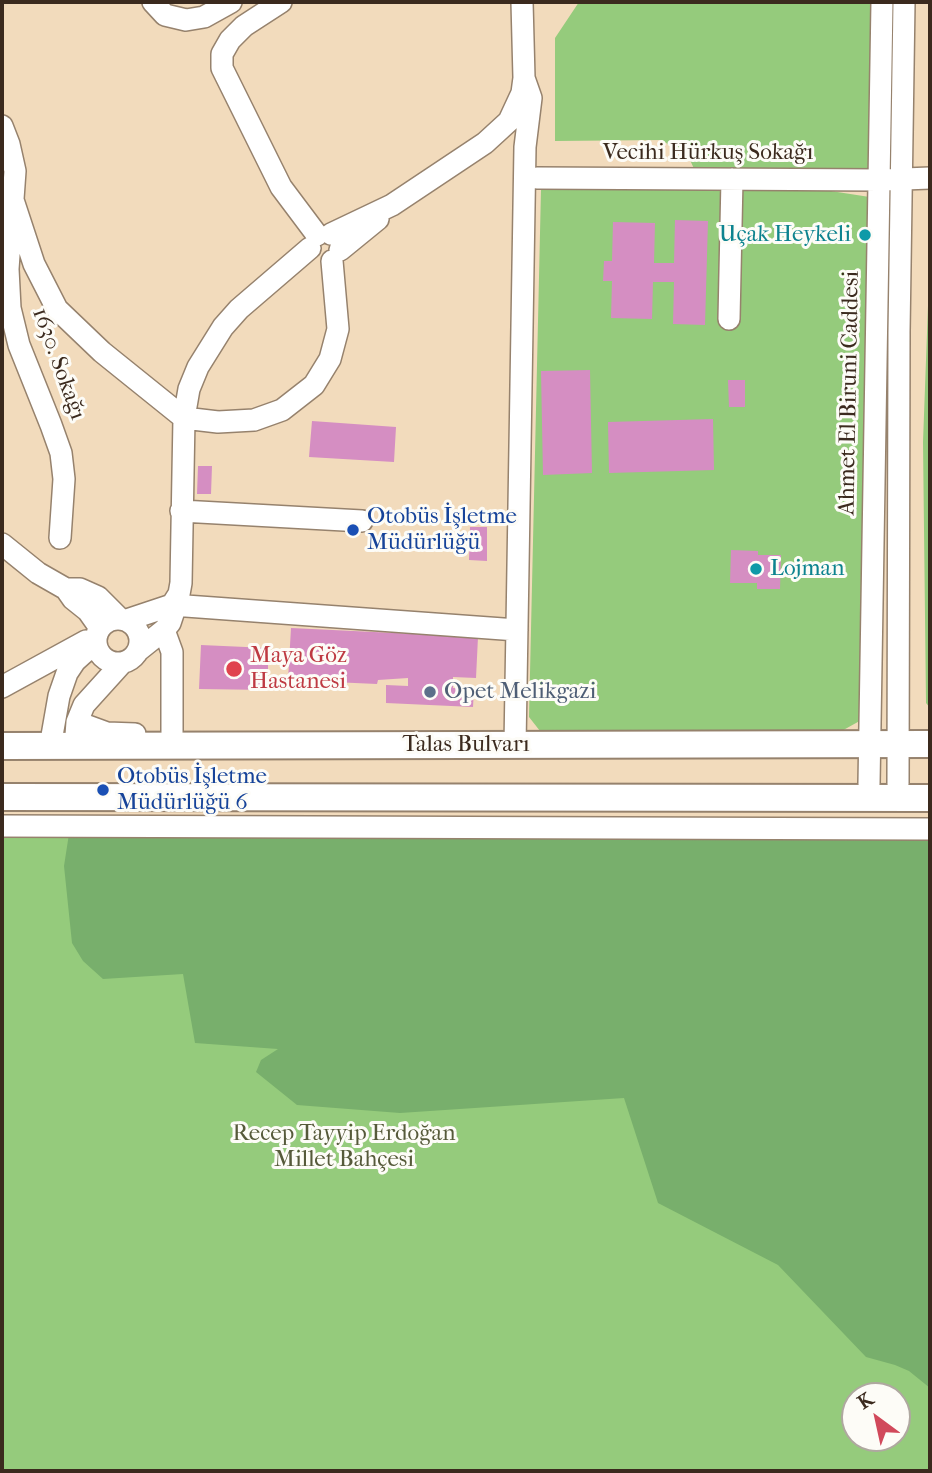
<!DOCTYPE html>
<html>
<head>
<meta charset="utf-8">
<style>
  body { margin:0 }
  #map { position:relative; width:932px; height:1473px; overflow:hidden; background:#f2dbbc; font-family:"IM FELL French Canon",serif }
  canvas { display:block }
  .frame { position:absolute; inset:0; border:4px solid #3b2a1e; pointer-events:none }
  .north { position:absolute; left:841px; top:1382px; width:70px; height:70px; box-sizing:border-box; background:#fdfcf7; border:2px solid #afa8a0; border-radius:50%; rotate:327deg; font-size:19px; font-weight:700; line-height:28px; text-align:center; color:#3b2a1e }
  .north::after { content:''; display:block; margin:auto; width:24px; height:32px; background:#d1495b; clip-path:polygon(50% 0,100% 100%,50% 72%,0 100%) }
</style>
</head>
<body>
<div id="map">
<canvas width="932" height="1473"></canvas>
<div class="frame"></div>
<div class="north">K</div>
</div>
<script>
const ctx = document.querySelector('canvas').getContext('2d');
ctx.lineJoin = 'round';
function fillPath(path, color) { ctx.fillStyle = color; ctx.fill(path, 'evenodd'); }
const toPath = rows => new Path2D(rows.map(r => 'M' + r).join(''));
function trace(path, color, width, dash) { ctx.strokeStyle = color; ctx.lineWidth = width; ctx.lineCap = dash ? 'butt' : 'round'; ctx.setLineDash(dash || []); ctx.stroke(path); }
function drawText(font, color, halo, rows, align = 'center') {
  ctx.font = font + ' "IM FELL French Canon",serif'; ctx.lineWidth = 6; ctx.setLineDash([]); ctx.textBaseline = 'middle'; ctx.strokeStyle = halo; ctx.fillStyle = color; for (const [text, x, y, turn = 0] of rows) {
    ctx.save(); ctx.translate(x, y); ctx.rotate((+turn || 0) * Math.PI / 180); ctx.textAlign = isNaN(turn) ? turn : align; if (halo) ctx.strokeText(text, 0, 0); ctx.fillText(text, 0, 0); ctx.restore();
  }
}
const green = toPath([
  [579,2,887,2,883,163,868,176,696,173,690,160,662,140,555,141,555,38],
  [805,187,876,198,865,718,838,733,540,731,529,717,541,189],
  [930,251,930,708,926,703,923,442],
  [2,821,930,825,930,1471,2,1471],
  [855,1396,897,1396,897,1438,855,1438]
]);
const forest = toPath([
  [71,821,930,824,930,1388,909,1371,895,1365,866,1357,778,1265,658,1203,624,1098,400,1113,297,1105,256,1072,261,1060,278,1049,195,1043,183,974,103,979,83,961,72,943,64,866]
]);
const building = toPath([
  [675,220,708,221,705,325,673,324,674,282,653,282,652,319,611,318,612,281,603,281,604,261,612,261,613,222,655,223,654,263,674,263],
  [590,370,592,473,543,475,541,371],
  [728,380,745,380,745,407,729,407],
  [713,419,714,470,609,473,608,422],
  [312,421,396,427,394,462,309,457],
  [198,466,212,466,211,494,197,494],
  [470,527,487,527,487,561,469,560],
  [731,550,758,551,758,555,781,555,780,589,757,589,757,583,730,583],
  [291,628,478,637,476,678,453,677,453,688,474,689,473,707,386,703,386,685,408,686,408,678,378,680,377,684,288,680],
  [201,645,268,648,268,690,199,689]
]);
const minor = toPath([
  [153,2,165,15,186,20,204,17,231,2],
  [281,2,244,26,230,40,222,54,222,68,281,187,317,235],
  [2,126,9,144,15,171,8,269,10,308,19,345,51,425,61,453,64,479,60,538],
  [537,178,879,180,930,178],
  [13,200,34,264,57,309,102,352,184,418,218,422,254,420,282,410,314,385,330,359,338,329,332,261],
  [331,234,392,205,485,143,509,121,522,93,524,78,522,2],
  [340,250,378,219],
  [729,319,732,179],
  [181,511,362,521],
  [2,544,38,573,66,589,73,599,88,611,100,628],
  [66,589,80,589,98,597,119,618],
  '96 641a22 22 0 1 1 44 0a22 22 0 1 1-44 0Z',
  [127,620,172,605,517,630],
  [164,630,172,652,172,735],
  [139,650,164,630,170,623,173,614,172,605,179,594,181,583,184,418,189,389,198,367,223,327,239,309,310,248],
  [2,687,86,641],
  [77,722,107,733,135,734],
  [76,735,77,722,84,705,122,663],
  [515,745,525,147,531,98,524,78],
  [50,747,59,696,67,673,75,661,96,642],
  [869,784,882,2],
  [898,784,899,332,904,2],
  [2,826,930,829]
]);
const major = toPath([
  [2,746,930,744],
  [2,797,930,798]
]);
const markers = [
  [865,235,7,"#0f9aa8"],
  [353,530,7,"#1a4fb4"],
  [756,569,7,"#0f9aa8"],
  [234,669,9,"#e0444e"],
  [430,692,7,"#5c6f8a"],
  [103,790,7,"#1a4fb4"]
];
const streetNames = [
  ["Vecihi Hürkuş Sokağı",708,153],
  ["1630. Sokağı",58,364,70],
  ["Ahmet El Biruni Caddesi",850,393,-89],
  ["Talas Bulvarı",466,745]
];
const cultureNames = [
  ["Uçak Heykeli",851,235],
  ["Lojman",770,569,"left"]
];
const transitNames = [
  ["Otobüs İşletme",367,517],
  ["Müdürlüğü",367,543],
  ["Otobüs İşletme",117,777],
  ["Müdürlüğü 6",117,803]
];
const healthNames = [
  ["Maya Göz",250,656],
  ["Hastanesi",250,682]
];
const serviceNames = [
  ["Opet Melikgazi",444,692]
];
const parkNames = [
  ["Recep Tayyip Erdoğan",344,1134],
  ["Millet Bahçesi",344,1160]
];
fillPath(green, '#95cb7c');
fillPath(forest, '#78af6c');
fillPath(building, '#d58ec2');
trace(minor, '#96826d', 24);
trace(major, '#96826d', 30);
trace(minor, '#fff', 21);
trace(major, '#fff', 26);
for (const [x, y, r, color] of markers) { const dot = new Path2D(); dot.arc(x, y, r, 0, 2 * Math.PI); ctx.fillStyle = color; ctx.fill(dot); trace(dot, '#fdfcf7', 2.5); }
drawText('23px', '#3b2a1e', '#fdfcf7', streetNames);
drawText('23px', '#0d838f', '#fdfcf7', cultureNames, 'right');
drawText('23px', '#164399', '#fdfcf7', transitNames, 'left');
drawText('23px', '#be3a42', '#fdfcf7', healthNames, 'left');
drawText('23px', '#4e5e75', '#fdfcf7', serviceNames, 'left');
drawText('23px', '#565a3a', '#fdfcf7', parkNames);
</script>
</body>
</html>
